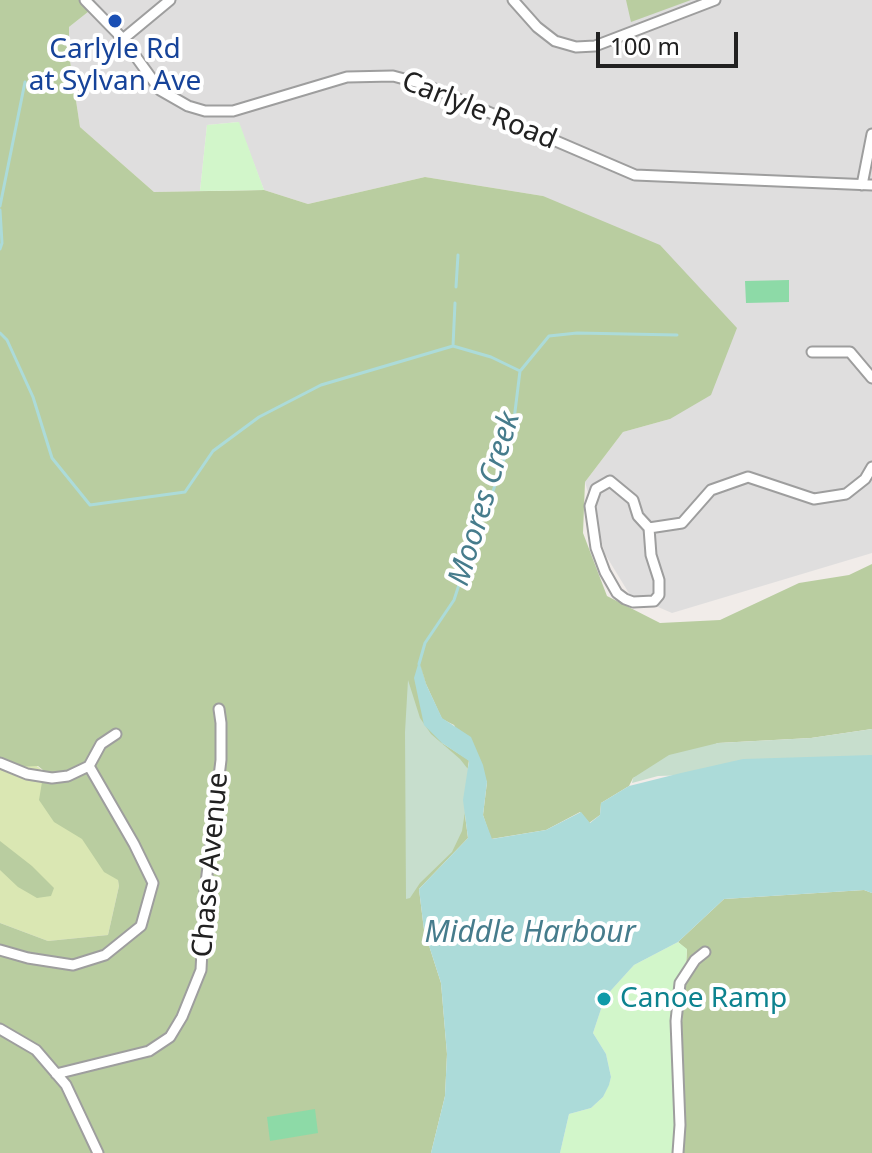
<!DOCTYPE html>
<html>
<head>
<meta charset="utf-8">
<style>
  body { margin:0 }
  #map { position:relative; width:872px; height:1153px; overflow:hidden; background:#f1ece9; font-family:"Noto Sans",sans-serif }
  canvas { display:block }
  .scale { position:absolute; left:596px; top:32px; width:142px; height:36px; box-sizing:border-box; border:4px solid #212121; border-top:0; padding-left:10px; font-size:24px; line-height:28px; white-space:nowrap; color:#212121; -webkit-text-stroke:6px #fff; paint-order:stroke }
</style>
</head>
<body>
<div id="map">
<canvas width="872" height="1153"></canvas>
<div class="scale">100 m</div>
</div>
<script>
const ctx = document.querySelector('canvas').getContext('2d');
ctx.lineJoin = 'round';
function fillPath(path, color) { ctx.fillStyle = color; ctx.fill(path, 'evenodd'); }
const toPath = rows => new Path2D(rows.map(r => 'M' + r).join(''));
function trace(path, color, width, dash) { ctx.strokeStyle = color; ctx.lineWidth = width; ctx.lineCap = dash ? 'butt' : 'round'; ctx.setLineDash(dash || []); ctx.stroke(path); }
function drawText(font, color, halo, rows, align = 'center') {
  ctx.font = font + ' "Noto Sans",sans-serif'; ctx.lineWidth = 8; ctx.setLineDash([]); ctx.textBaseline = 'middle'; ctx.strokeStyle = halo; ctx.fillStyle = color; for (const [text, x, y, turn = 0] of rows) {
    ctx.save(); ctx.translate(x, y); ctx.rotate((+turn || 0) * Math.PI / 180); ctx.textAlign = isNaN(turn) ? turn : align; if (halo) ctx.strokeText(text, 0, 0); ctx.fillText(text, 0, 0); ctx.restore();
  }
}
const residential = toPath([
  [90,0,872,0,872,553,672,613,630,595,605,554,585,482,623,432,670,419,543,196,425,177,308,204,264,190,238,122,207,125,200,191,154,192,80,127,69,54,69,27,93,8]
]);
const grass = toPath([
  [0,731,14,748,52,778,114,844,119,886,108,935,48,941,0,923]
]);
const forest = toPath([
  [0,0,90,0,93,8,69,27,69,54,80,127,154,192,264,190,308,204,425,177,543,196,660,245,737,328,711,395,670,419,623,432,585,482,583,533,607,596,660,623,720,620,799,583,849,575,872,564,872,729,811,738,718,743,633,778,629,786,601,803,600,815,589,823,580,812,546,830,491,839,483,815,487,782,454,725,442,719,426,684,420,663,442,743,469,760,463,800,468,838,419,889,424,930,441,983,447,1054,445,1096,431,1153,0,1153,0,923,48,941,108,935,119,886,118,880,104,872,82,839,54,822,39,800,42,782,54,779,38,766,16,767,0,758],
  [626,0,691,0,631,22],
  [0,841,32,866,54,888,51,896,37,898,18,887,0,870],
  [864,890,872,893,872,1153,673,1153,687,950,678,942,724,899]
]);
const wetland = toPath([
  [408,680,420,718,431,734,460,759,471,773,462,831,452,852,420,883,410,898,406,899,405,732],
  [872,729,872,769,658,776,632,783,633,778,669,755,718,743,811,738]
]);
const park = toPath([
  [239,122,264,190,200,191,207,125],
  [678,942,687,949,673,1153,560,1153,569,1114,591,1108,603,1097,609,1084,611,1077,606,1054,593,1033,605,997,634,965]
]);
const pitch = toPath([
  [789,280,789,302,746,303,745,281],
  [315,1109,318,1133,270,1141,267,1117]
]);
const water = toPath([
  [419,661,426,684,442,718,471,737,483,765,487,782,483,815,492,839,546,830,581,812,590,823,600,815,601,803,629,786,681,773,743,759,872,755,872,893,864,890,724,899,678,942,634,965,605,997,593,1033,606,1054,611,1077,609,1085,603,1097,591,1108,569,1114,560,1153,431,1153,445,1096,447,1054,441,983,424,930,419,889,468,838,463,800,469,761,442,743,424,725,414,678]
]);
const stream = toPath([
  [0,206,25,82],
  [0,210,2,243,0,249],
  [456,287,458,255],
  [0,333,7,340,33,397,52,458,90,505,185,492,213,451,259,417,321,385,453,346,491,357,520,371,512,436,493,491,472,545,454,600,425,643,419,664],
  [453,346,455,303],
  [521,370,549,336,577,333,677,335]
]);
const street = toPath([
  [85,0,123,39,160,90,188,106,205,111,233,111,347,77,393,76,423,84,635,175,872,185],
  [513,0,537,27,555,41,576,47,595,46,715,0],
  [123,39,170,0],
  [862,185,872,134],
  [812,352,850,352,872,378],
  [610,481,633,500,638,516,649,528,651,555,659,580,659,595,654,601,633,602,625,599,617,593,605,572,596,548,590,506,596,489,610,481],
  [649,528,682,523,711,490,748,477,814,499,846,494,865,479,872,467],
  [0,763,27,774,52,778,68,776,89,766,101,744,116,734],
  [0,950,28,958,73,965,105,955,141,926,153,883,134,844,89,766],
  [0,1029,36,1050,66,1085,98,1153],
  [56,1074,149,1051,170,1037,182,1017,201,970,205,891,221,760,221,723,219,709],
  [678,1153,680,1125,676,1021,680,983,695,960,705,952]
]);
const markers = [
  [115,21,8,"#1a4fb4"],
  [604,999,8,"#0f9aa8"]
];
const transitNames = [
  ["Carlyle Rd",115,50],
  ["at Sylvan Ave",115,82]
];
const streetNames = [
  ["Carlyle Road",479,111,22],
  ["Chase Avenue",211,865,-85]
];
const cultureNames = [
  ["Canoe Ramp",620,999]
];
const waterNames = [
  ["Moores Creek",485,499,-73],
  ["Middle Harbour",530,933]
];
fillPath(residential, '#dfdede');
fillPath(grass, '#dae7b3');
fillPath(forest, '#b9cda0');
fillPath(wetland, '#c7decd');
fillPath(park, '#d2f6ca');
fillPath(pitch, '#8ddaa7');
fillPath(water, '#acdbd9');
trace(stream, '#acdbd9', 3);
trace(street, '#9e9e9e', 13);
trace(street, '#fff', 9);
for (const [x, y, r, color] of markers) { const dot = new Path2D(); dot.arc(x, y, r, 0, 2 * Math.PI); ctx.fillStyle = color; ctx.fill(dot); trace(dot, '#fff', 3); }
drawText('28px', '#164399', '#fff', transitNames);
drawText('28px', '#212121', '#fff', streetNames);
drawText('28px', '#0d838f', '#fff', cultureNames, 'left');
drawText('italic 30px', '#467c8c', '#fff', waterNames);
</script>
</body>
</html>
